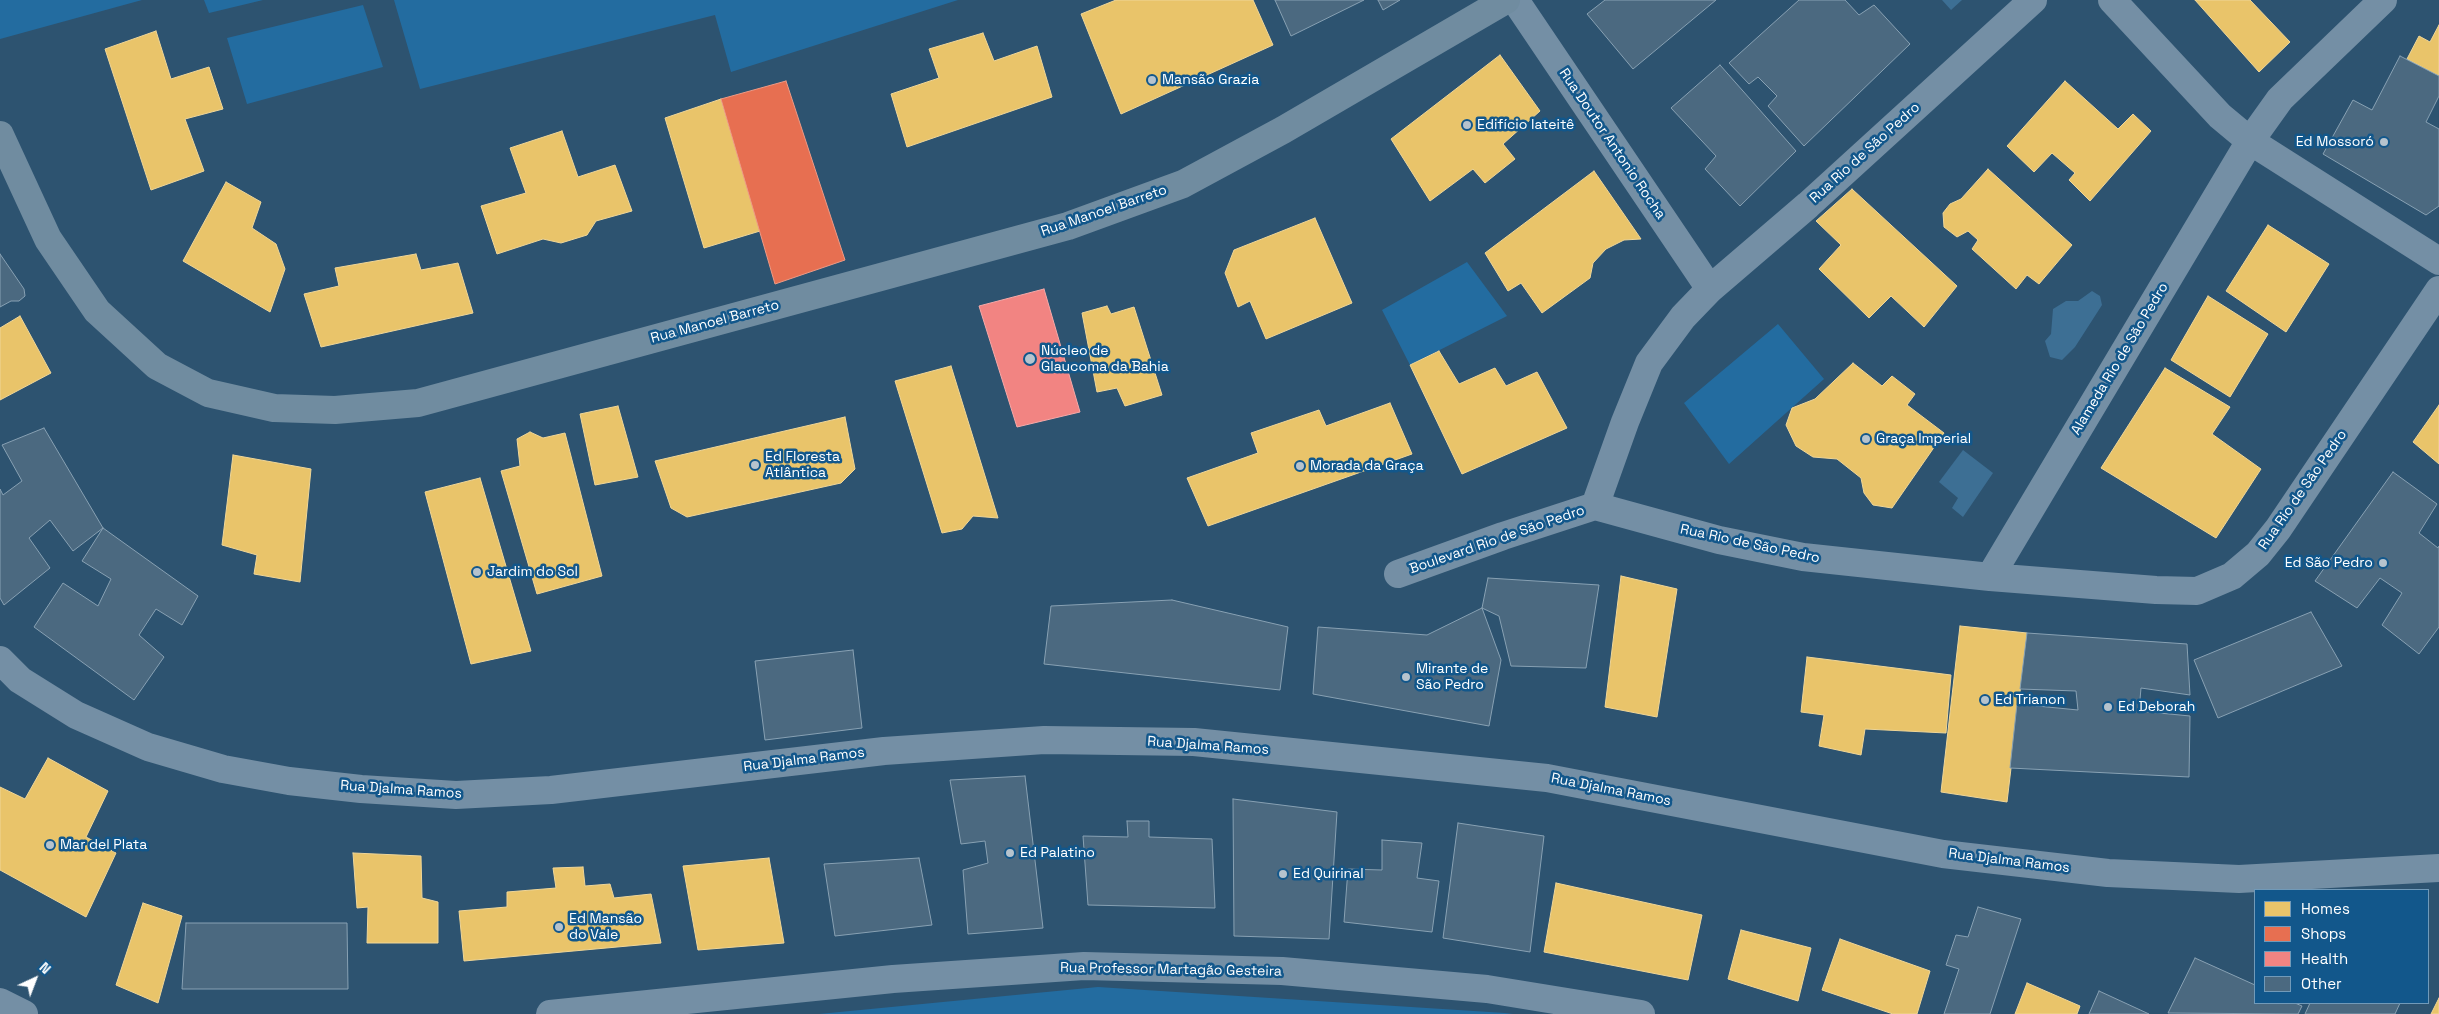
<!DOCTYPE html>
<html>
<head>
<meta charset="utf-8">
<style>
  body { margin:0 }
  #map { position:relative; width:2439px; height:1014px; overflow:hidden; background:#2d5370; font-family:"Space Grotesk",sans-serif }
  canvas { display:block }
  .legend { position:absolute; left:2254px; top:889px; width:175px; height:115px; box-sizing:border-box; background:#12578b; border:1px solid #719ab9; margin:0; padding:6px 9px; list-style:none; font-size:15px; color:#fff }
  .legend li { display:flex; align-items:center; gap:10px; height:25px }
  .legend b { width:25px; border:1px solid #719ab9 }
  .north { position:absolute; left:10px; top:954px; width:50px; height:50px; -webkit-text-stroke:4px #12578b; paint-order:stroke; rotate:43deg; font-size:14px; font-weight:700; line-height:20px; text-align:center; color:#fff }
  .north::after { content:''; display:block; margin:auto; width:18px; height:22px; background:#fff; clip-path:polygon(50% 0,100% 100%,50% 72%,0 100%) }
</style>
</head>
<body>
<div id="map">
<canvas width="2439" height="1014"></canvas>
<ul class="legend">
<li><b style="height:14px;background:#e9c46a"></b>Homes</li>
<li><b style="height:14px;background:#e76f51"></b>Shops</li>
<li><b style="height:14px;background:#f28482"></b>Health</li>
<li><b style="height:14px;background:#4b6980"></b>Other</li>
</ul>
<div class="north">N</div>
</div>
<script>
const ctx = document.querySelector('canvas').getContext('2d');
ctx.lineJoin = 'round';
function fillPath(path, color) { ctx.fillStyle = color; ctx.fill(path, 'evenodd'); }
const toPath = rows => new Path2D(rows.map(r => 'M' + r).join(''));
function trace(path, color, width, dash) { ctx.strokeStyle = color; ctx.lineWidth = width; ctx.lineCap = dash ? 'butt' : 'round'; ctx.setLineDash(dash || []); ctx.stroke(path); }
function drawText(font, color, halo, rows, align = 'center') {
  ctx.font = font + ' "Space Grotesk",sans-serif'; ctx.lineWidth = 5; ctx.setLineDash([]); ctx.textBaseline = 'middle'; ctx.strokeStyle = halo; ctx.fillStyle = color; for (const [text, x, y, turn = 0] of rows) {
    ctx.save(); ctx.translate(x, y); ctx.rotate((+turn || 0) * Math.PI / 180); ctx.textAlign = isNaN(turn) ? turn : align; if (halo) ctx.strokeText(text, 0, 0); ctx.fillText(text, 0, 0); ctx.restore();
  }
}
const green = toPath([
  [0,0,142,0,0,39],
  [204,0,263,0,209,13],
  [394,0,958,0,731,72,715,15,420,89],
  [363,5,383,67,247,104,227,38],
  [1467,262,1507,316,1410,365,1382,310],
  [1778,324,1824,379,1729,464,1684,403],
  [1098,987,1505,1013,1513,1014,819,1014]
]);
const water = toPath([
  [1942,0,1962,0,1951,10],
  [2092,291,2100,296,2102,305,2075,347,2062,360,2050,357,2045,341,2051,334,2053,309,2066,301,2078,301],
  [1963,450,1993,473,1963,517,1952,508,1958,498,1939,482]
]);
const homes = toPath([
  [1116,0,1253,0,1273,45,1121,114,1081,14,1116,0],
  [2195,0,2250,0,2290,42,2259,72,2195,0],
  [2439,25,2439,76,2407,59,2419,36,2430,42,2439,25],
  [156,31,171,79,209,67,223,109,185,119,204,171,151,190,105,49,156,31],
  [983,33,994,61,1037,46,1052,97,907,147,891,94,939,78,929,49,983,33],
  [1500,55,1540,111,1503,144,1515,159,1485,183,1473,169,1430,201,1391,139,1500,55],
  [2065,81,2118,129,2133,114,2151,131,2090,201,2069,180,2075,173,2052,153,2034,172,2007,146,2065,81],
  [721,99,760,231,704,248,665,118,721,99],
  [562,131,578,177,615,165,632,211,596,221,587,235,561,243,543,239,497,254,481,206,526,193,510,148,562,131],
  [1988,169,2072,245,2039,284,2027,275,2016,289,1972,249,1978,240,1968,231,1957,237,1944,227,1943,213,1950,204,1961,199,1988,169],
  [1594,171,1641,239,1624,240,1606,249,1593,263,1590,278,1542,313,1521,283,1508,291,1485,253,1594,171],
  [226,182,261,202,252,228,276,244,285,269,270,312,183,261,226,182],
  [1852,189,1957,286,1924,327,1891,296,1869,318,1819,269,1841,245,1816,221,1852,189],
  [1315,218,1352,303,1266,339,1250,301,1238,307,1225,273,1234,250,1315,218],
  [2268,225,2329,264,2286,332,2226,291,2268,225],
  [416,254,421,270,458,263,473,313,321,347,304,294,339,286,335,268,416,254],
  [2208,296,2268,334,2230,397,2171,360,2208,296],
  [1107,306,1111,314,1134,307,1162,395,1125,406,1117,388,1097,392,1082,313,1107,306],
  [20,316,51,373,0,400,0,328,20,316],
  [1439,351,1459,384,1495,368,1506,386,1537,372,1567,428,1462,474,1410,365,1439,351],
  [1853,363,1882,386,1892,376,1915,394,1907,405,1944,433,1892,508,1873,505,1864,493,1861,478,1837,459,1813,457,1796,446,1786,425,1792,408,1815,399,1853,363],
  [951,366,998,518,973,516,962,529,942,533,895,381,951,366],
  [2165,368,2230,407,2212,434,2261,469,2216,538,2101,468,2165,368],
  [1390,403,1412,454,1208,526,1187,478,1258,453,1251,433,1319,410,1326,426,1390,403],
  [2439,405,2439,464,2413,442,2439,405],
  [618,406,638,477,595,485,580,414,618,406],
  [845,417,855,469,841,483,687,517,671,508,655,461,845,417],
  [530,432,543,438,565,433,602,576,537,594,501,471,520,466,517,439,530,432],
  [233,455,311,469,300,582,254,574,257,555,222,545,233,455],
  [480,478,531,651,471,664,425,492,480,478],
  [1621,576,1677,589,1657,717,1605,707,1621,576],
  [1960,626,2027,633,2007,802,1941,792,1960,626],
  [1807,657,1951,675,1946,733,1865,729,1861,755,1819,746,1824,715,1801,712,1807,657],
  [48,758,108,791,86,837,116,853,86,917,0,870,0,787,25,799,48,758],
  [353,853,421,856,422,898,438,902,438,943,367,943,368,907,357,908,353,853],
  [769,858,784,943,698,950,683,866,769,858],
  [583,867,585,886,610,884,614,898,651,894,661,943,464,961,459,911,507,907,507,892,556,888,553,868,583,867],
  [1556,883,1702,915,1688,980,1544,952,1556,883],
  [143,903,182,916,158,1003,116,985,143,903],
  [1741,930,1811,948,1798,1001,1728,979,1741,930],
  [1840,939,1930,971,1917,1014,1893,1014,1822,990,1840,939],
  [2027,983,2080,1006,2077,1014,2015,1014,2027,983],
  [2439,998,2439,1014,2431,1014,2439,998]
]);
const shops = toPath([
  [786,81,845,260,775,284,721,99,786,81]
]);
const health = toPath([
  [1044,289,1080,412,1017,427,979,306,1044,289]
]);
const building = toPath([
  [1275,0,1364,0,1291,36,1275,0],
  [1378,0,1400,0,1383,10,1378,0],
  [1605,0,1716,0,1633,69,1587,14,1605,0],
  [1799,0,1845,0,1859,15,1874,5,1910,44,1804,146,1768,106,1777,96,1758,77,1749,84,1729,63,1799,0],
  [2400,56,2439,76,2439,96,2426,122,2439,129,2439,206,2426,215,2323,154,2353,100,2372,110,2400,56],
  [1720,65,1796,151,1740,206,1705,169,1716,156,1671,108,1720,65],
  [0,254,24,289,25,296,19,301,11,301,0,307,0,254],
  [44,428,103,528,73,551,50,520,29,538,50,568,4,605,0,598,0,489,3,495,22,481,2,445,44,428],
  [2393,472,2437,504,2419,533,2438,548,2439,546,2439,627,2419,654,2382,625,2402,593,2380,578,2357,608,2315,581,2393,472],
  [103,528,198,596,182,625,156,609,139,635,164,657,134,700,34,627,63,583,98,606,111,579,82,561,103,528],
  [1488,578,1599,585,1586,668,1511,666,1499,616,1482,608,1488,578],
  [1172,600,1288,627,1280,690,1044,664,1051,606,1172,600],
  [1482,608,1501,660,1489,726,1313,694,1318,627,1427,635,1482,608],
  [2311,612,2342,666,2218,718,2194,660,2311,612],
  [2027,633,2187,644,2190,695,2141,688,2139,711,2190,716,2189,777,2010,768,2017,704,2078,710,2076,691,2020,689,2027,633],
  [853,650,862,728,765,740,755,661,853,650],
  [1025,776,1043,928,968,934,963,870,988,863,985,841,961,844,950,780,1025,776],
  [1233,799,1337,812,1329,939,1234,936,1233,799],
  [1127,821,1149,821,1149,837,1212,839,1215,908,1088,905,1083,836,1128,837,1127,821],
  [1458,823,1544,836,1530,952,1443,938,1458,823],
  [1382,840,1422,843,1417,878,1439,881,1432,932,1344,922,1348,869,1382,870,1382,840],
  [919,858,932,925,835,936,824,864,919,858],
  [1978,907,2021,919,1990,1014,1944,1014,1959,969,1946,965,1956,935,1968,937,1978,907],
  [186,923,347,923,348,989,182,989,186,923],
  [2195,958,2255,985,2255,1003,2295,1003,2302,1006,2298,1014,2168,1013,2195,958],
  [2099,991,2149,1014,2089,1014,2099,991],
  [2310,1003,2400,1003,2395,1014,2305,1014,2310,1003]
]);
const street = toPath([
  [1515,0,1710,289],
  [2112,0,2220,116,2250,141,2439,261],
  [1595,506,1719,540,1803,557,1990,577,2156,590,2197,591,2232,576,2258,554,2278,529,2439,290],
  [1595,506,1625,422,1649,363,1683,317,1710,289,1808,205,2033,0],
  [1398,574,1503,536,1595,506],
  [1990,577,2250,141,2280,99,2383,0],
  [0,660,20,680,76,715,148,747,223,769,289,781,361,789,456,795,551,790,884,751,1044,740,1194,742,1547,778,1943,854,2108,873,2239,879,2439,868],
  [0,1002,24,1014],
  [550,1014,893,979,1084,966,1282,971,1487,989,1641,1014]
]);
const secondary = toPath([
  [0,135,48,239,97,311,157,366,208,393,274,408,335,410,418,403,1068,226,1183,184,1283,130,1506,0]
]);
const markers = [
  [1152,80,5,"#b6c3cd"],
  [1467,125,5,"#b6c3cd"],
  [2384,142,5,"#b6c3cd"],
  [1030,359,6,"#b6c3cd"],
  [1866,439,5,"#b6c3cd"],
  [755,465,5,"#b6c3cd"],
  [1300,466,5,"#b6c3cd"],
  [2383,563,5,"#b6c3cd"],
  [477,572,5,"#b6c3cd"],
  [1406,677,5,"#b6c3cd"],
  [1985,700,5,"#b6c3cd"],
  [2108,707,5,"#b6c3cd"],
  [50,845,5,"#b6c3cd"],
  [1010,853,5,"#b6c3cd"],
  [1283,874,5,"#b6c3cd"],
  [559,927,5,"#b6c3cd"]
];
const poiNames = [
  ["Mansão Grazia",1162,80],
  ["Edifício Iateitê",1477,125],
  ["Ed Mossoró",2374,142,"right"],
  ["Núcleo de",1041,351],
  ["Glaucoma da Bahia",1041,367],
  ["Graça Imperial",1876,439],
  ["Ed Floresta",765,457],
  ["Atlântica",765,473],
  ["Morada da Graça",1310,466],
  ["Ed São Pedro",2373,563,"right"],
  ["Jardim do Sol",487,572],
  ["Mirante de",1416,669],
  ["São Pedro",1416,685],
  ["Ed Trianon",1995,700],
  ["Ed Deborah",2118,707],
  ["Mar del Plata",60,845],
  ["Ed Palatino",1020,853],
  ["Ed Quirinal",1293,874],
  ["Ed Mansão",569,919],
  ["do Vale",569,935]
];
const streetNames = [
  ["Rua Doutor Antonio Rocha",1612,144,56],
  ["Rua Rio de São Pedro",1865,153,-42],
  ["Rua Manoel Barreto",1104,211,-19],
  ["Rua Manoel Barreto",715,322,-15],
  ["Alameda Rio de São Pedro",2120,359,-59],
  ["Rua Rio de São Pedro",2303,490,-55],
  ["Boulevard Rio de São Pedro",1497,540,-19],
  ["Rua Rio de São Pedro",1750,544,12],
  ["Rua Djalma Ramos",1208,746,4],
  ["Rua Djalma Ramos",804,760,-7],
  ["Rua Djalma Ramos",401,790,4],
  ["Rua Djalma Ramos",1611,790,11],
  ["Rua Djalma Ramos",2009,861,7],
  ["Rua Professor Martagão Gesteira",1171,970,1]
];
fillPath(green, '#236ca0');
fillPath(water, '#3d6f94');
fillPath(homes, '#e9c46a');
trace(homes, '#f0d697', 1);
fillPath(shops, '#e76f51');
trace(shops, '#ee9a85', 1);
fillPath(health, '#f28482');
trace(health, '#f6a9a8', 1);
fillPath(building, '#4b6980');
trace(building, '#88a1b3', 1);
trace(street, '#748fa5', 28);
trace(secondary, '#708ca0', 28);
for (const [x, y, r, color] of markers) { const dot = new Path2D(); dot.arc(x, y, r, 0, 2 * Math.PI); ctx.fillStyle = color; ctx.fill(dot); trace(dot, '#12578b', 2); }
drawText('14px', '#fff', '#12578b', poiNames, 'left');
drawText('14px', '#fff', '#12578b', streetNames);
</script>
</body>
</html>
